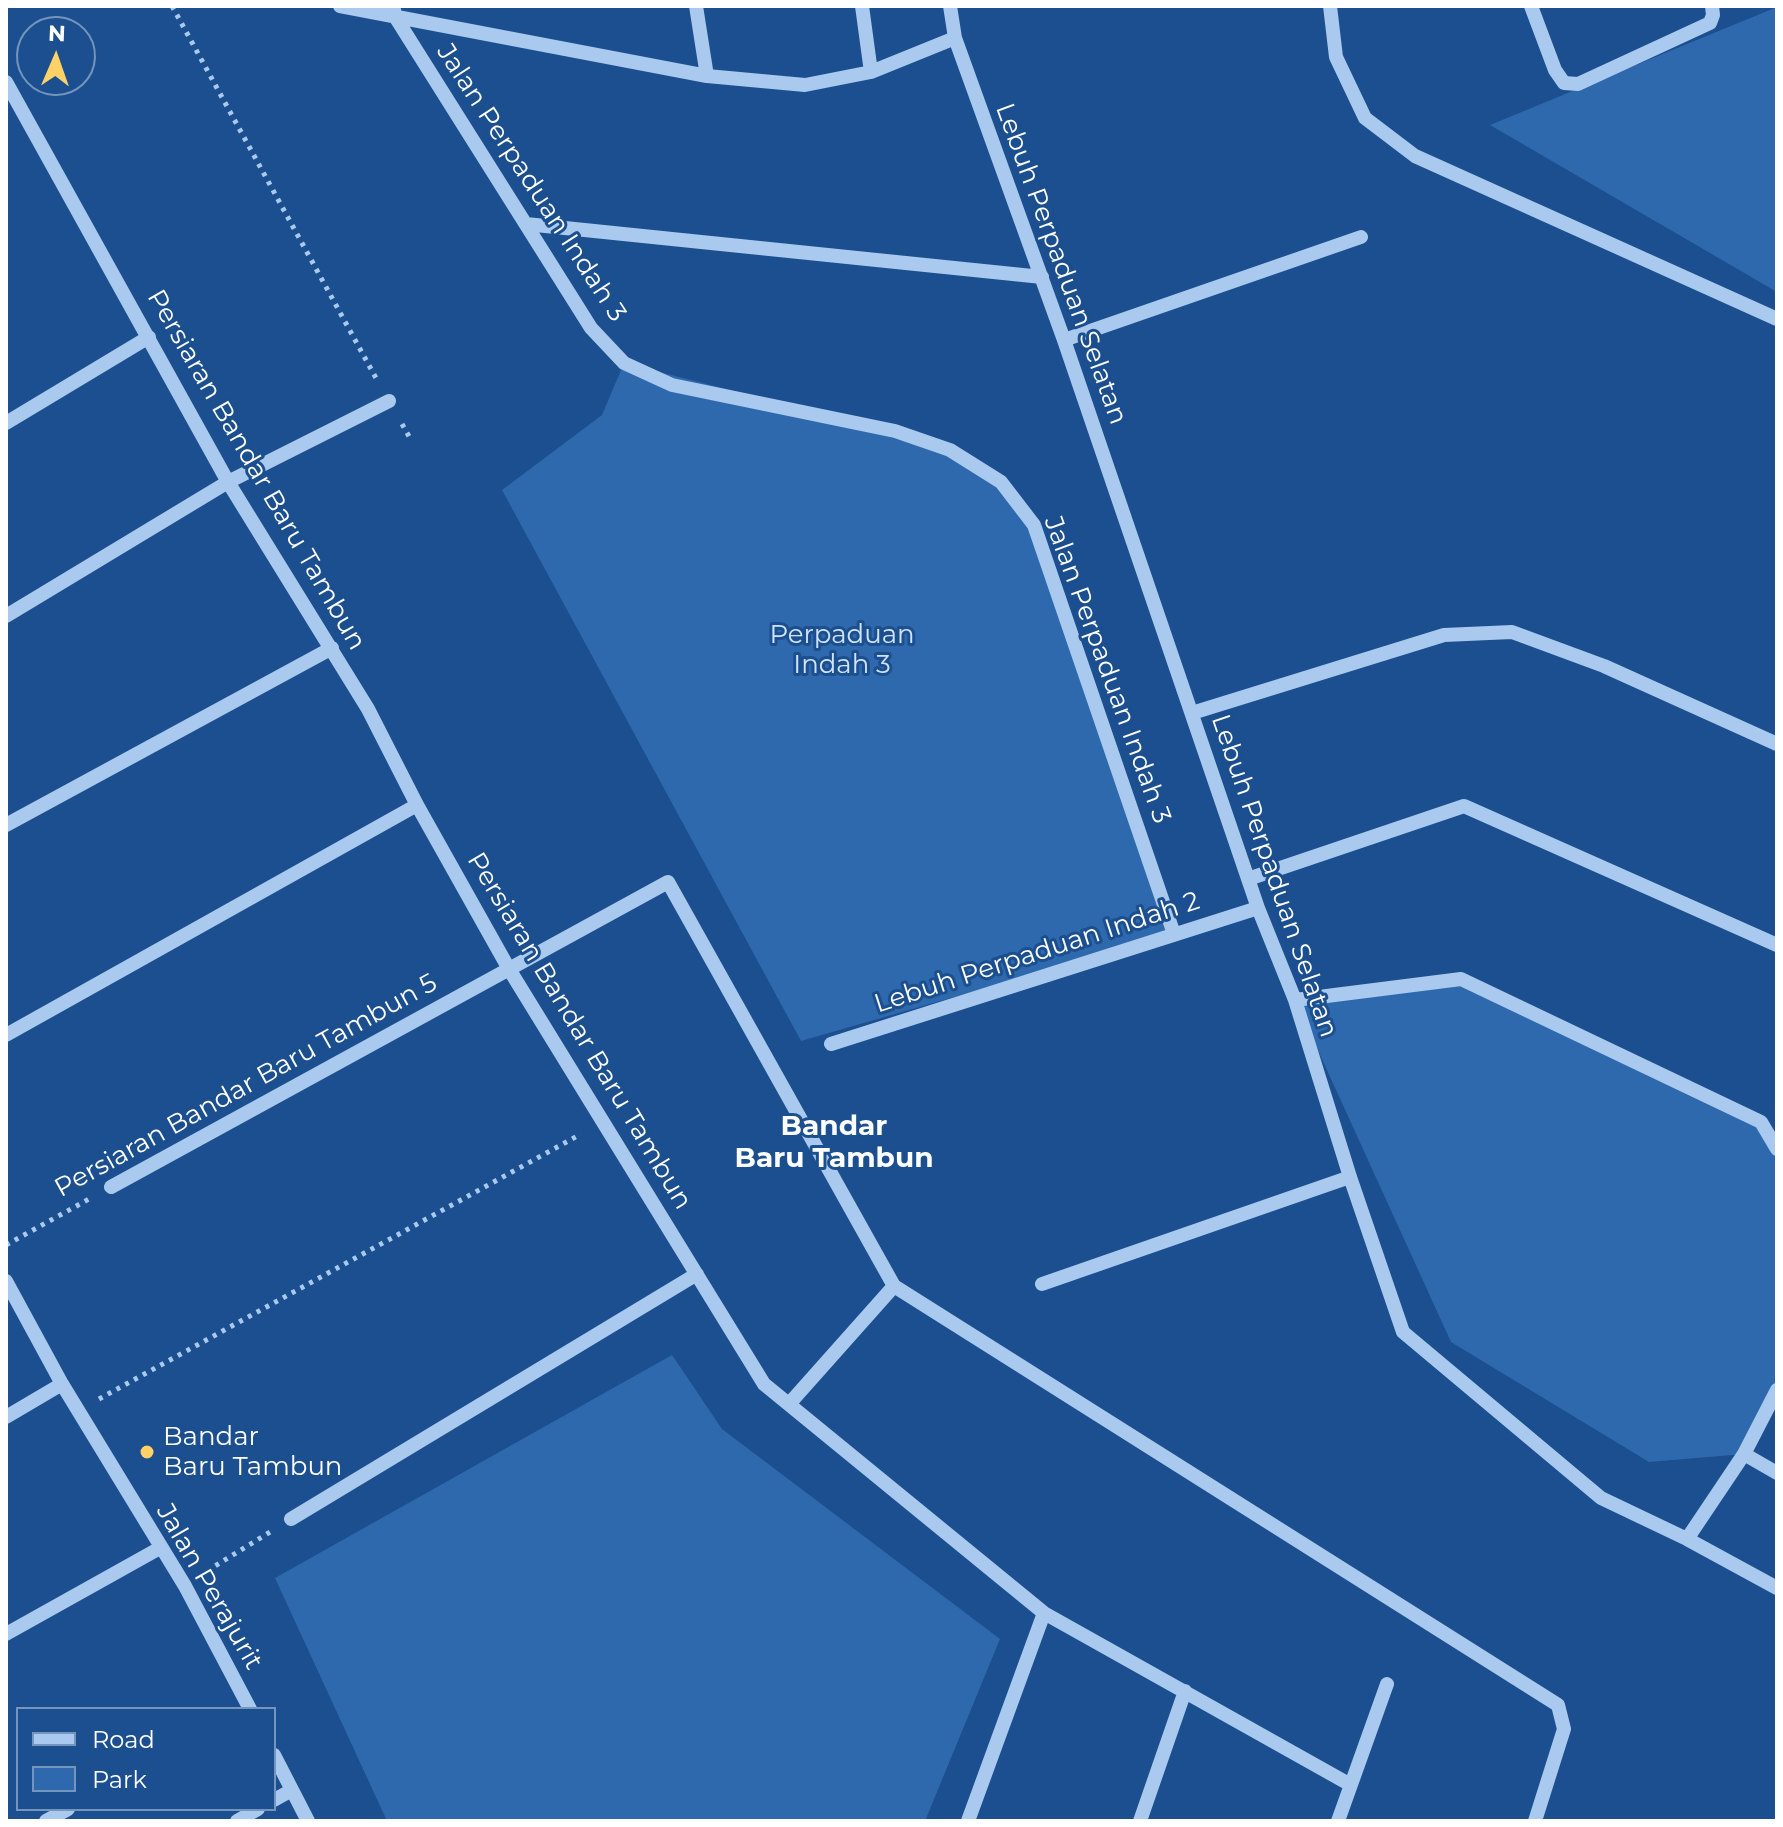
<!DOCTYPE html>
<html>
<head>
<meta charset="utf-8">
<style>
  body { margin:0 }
  #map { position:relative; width:1783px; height:1827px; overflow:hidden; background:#1b4f8f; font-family:Montserrat,sans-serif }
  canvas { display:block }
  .frame { position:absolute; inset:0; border:8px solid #fff; pointer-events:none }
  .legend { position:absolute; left:16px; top:1707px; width:260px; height:104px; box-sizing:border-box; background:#1b4f8f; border:2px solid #7695bc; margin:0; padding:10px 14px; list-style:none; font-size:24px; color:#fff }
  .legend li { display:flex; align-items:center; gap:16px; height:40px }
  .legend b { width:40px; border:2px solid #7695bc }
  .north { position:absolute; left:16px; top:16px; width:80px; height:80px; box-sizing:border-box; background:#1b4f8f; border:2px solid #7695bc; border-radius:50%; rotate:2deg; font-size:22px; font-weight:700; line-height:32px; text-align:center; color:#fff }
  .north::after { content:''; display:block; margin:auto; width:28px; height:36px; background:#ffd166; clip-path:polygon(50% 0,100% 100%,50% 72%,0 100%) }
</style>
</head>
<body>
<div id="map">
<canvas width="1783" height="1827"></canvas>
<div class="frame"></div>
<ul class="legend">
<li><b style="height:10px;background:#a9c9ee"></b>Road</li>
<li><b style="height:22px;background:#2e69ad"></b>Park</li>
</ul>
<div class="north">N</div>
</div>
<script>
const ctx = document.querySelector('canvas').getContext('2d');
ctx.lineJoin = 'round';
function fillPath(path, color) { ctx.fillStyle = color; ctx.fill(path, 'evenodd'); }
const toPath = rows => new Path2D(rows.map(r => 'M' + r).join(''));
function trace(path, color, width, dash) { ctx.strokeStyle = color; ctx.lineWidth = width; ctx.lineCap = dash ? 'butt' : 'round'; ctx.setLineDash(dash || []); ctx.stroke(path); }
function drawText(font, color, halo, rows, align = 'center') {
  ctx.font = font + ' Montserrat,sans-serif'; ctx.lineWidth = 6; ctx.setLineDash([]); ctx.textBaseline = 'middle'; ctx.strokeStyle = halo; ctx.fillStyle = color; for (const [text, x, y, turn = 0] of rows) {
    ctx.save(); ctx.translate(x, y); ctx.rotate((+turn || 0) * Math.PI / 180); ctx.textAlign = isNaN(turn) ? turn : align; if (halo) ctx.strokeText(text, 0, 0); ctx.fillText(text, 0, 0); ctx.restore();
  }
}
const green = toPath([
  [1777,7,1777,292,1490,125],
  [624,363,880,428,950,450,1001,482,1034,525,1174,934,801,1041,502,490,602,415],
  [1461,979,1761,1122,1777,1159,1777,1391,1744,1454,1649,1462,1451,1342,1295,1000],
  [672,1355,722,1429,1000,1639,925,1821,387,1821,275,1578]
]);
const path = toPath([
  [172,6,377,380],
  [402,424,410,438],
  [6,1245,89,1199],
  [99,1399,581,1134],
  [207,1571,270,1532]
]);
const minor = toPath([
  [340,6,707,76,805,85,871,72,955,38],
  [393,6,396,18,591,328,624,363,672,385,895,431,950,450,1001,482,1034,525,1174,934],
  [696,6,707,76],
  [862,6,871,72],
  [950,6,955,38,1064,340,1258,908,1295,1000,1350,1177,1403,1332,1601,1498,1687,1539,1777,1588],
  [1330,6,1336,57,1365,118,1415,156,1777,319],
  [1531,6,1555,70,1564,83,1578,84,1710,23,1713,15,1712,6],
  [6,82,228,482,368,709,417,805,509,969,764,1384,1044,1613,1349,1784],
  [526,224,1042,277],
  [1064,340,1361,237],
  [6,423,149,337],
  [6,616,228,482,389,401],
  [1192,713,1444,635,1512,632,1604,666,1777,744],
  [6,825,332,648],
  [1248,879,1464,806,1777,945],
  [1295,1000,1461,979,1761,1122,1777,1149],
  [6,1035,417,805],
  [831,1044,1258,908],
  [111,1187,668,882,894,1286],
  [6,1281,62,1384,185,1586,250,1709],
  [1042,1284,1350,1177],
  [789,1404,894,1286,1558,1705,1564,1729,1535,1821],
  [6,1417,62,1384],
  [1744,1454,1777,1473],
  [291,1519,697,1274],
  [1687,1539,1744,1454,1777,1390],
  [6,1634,160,1548],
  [274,1755,308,1821],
  [274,1800,292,1790],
  [46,1821,68,1809],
  [237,1821,258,1809],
  [968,1821,1044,1613],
  [1140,1821,1185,1691],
  [1338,1821,1387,1684]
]);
const markers = [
  [147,1452,8,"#ffd166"]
];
const streetNames = [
  ["Jalan Perpaduan Indah 3",531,183,57],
  ["Lebuh Perpaduan Selatan",1061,264,70],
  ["Persiaran Bandar Baru Tambun",256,470,60],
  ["Jalan Perpaduan Indah 3",1107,670,70],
  ["Lebuh Perpaduan Selatan",1274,876,71],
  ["Lebuh Perpaduan Indah 2",1037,953,-18],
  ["Persiaran Bandar Baru Tambun",579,1031,59],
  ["Persiaran Bandar Baru Tambun 5",246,1086,-29],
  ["Jalan Perajurit",209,1587,60]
];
const parkNames = [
  ["Perpaduan",842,635],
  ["Indah 3",842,665]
];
const poiNames = [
  ["Bandar",163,1437],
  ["Baru Tambun",163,1467]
];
const neighbourhoodNames = [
  ["Bandar",834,1127],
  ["Baru Tambun",834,1159]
];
fillPath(green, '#2e69ad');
trace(path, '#a9c9ee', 5, [4, 6]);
trace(minor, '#a9c9ee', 14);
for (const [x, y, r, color] of markers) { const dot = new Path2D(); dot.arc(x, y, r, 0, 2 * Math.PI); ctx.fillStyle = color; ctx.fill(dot); trace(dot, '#1b4f8f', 3); }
drawText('26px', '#fff', '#1b4f8f', streetNames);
drawText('26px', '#cfe3fa', '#1b4f8f', parkNames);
drawText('26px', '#fff', '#1b4f8f', poiNames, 'left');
drawText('bold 28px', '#fff', '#1b4f8f', neighbourhoodNames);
</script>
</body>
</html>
